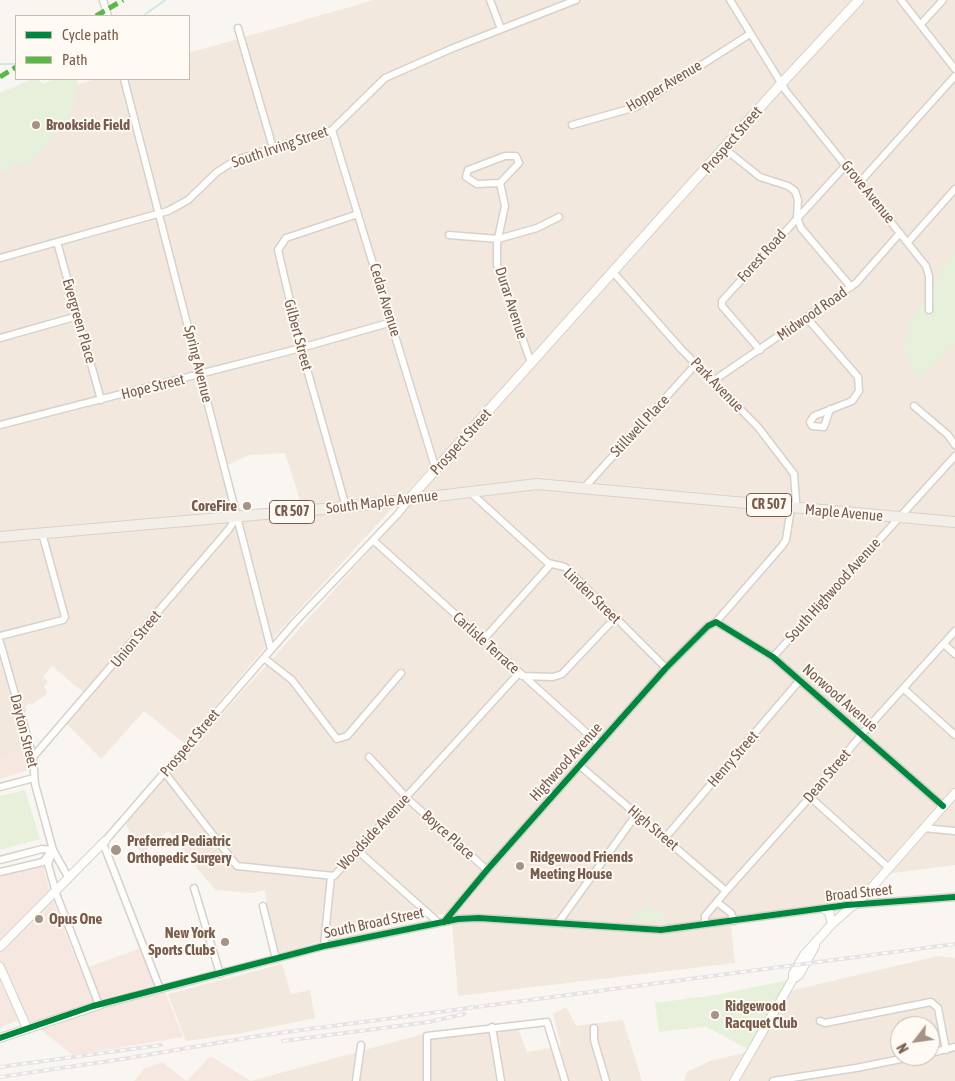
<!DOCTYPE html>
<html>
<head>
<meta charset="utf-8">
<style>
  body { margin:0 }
  #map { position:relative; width:955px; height:1081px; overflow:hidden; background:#f9f5f0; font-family:"Asap Condensed",sans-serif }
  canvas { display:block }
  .legend { position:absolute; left:15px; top:15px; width:175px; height:65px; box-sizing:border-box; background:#fffaf3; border:1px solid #cabbb1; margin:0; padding:6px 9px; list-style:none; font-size:15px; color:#7a5c4d }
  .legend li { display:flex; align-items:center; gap:10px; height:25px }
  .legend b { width:25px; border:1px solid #cabbb1 }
  .north { position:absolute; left:890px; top:1016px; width:50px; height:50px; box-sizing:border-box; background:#fffaf3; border:1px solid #cabbb1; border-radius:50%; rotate:240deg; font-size:14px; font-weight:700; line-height:20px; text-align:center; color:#7a5c4d }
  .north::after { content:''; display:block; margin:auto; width:18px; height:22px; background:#a69286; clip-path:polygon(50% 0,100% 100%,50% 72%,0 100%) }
</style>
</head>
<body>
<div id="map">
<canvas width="955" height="1081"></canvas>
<ul class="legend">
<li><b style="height:6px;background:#00873e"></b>Cycle path</li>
<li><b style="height:6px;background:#58b947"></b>Path</li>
</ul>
<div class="north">N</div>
</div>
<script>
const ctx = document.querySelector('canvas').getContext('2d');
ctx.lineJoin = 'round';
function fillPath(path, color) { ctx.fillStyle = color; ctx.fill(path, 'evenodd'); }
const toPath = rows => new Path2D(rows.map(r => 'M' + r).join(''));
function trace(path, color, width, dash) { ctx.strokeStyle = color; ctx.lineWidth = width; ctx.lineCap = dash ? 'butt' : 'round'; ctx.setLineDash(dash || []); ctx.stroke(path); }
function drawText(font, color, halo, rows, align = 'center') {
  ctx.font = font + ' "Asap Condensed",sans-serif'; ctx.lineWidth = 4; ctx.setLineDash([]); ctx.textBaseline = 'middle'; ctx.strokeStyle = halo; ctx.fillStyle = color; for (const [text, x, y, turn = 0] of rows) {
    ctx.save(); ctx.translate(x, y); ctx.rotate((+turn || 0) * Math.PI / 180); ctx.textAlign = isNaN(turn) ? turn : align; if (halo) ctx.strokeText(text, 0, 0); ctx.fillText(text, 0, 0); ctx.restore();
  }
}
const residential = toPath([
  [374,0,854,0,778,88,274,637,184,743,144,711,101,759,67,724,89,697,52,666,43,677,48,682,44,687,47,692,46,695,32,704,30,703,25,706,27,709,23,717,31,744,25,750,0,758,0,171,11,171,9,167,13,163,19,163,43,150,50,137,65,126,74,124,70,112,78,84,97,79,189,79,189,53],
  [285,453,302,506,239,511,227,465,250,455],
  [863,0,955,0,955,865,878,875,855,898,730,918,735,963,458,996,452,922,456,911,318,942,277,954,268,925,265,890,252,893,216,890,205,878,169,831,141,854,125,822,408,508,411,500,428,484],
  [938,956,955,958,955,1081,684,1081,687,1072,710,1061,752,1051,785,992],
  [900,1026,930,1026,930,1056,900,1056],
  [282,964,291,994,310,990,315,1018,242,1033,186,1041,168,994],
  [566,1007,576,1026,623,1020,642,1081,251,1081,434,1031,468,1034,516,1023,527,1052,561,1046,553,1014]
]);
const commercial = toPath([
  [27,749,32,769,0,779,0,758],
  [43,865,51,895,80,970,147,946,183,1037,73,1055,28,1020,15,1021,0,1028,0,877],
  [210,1056,251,1081,134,1081,144,1069,162,1062,187,1081]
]);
const green = toPath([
  [32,79,37,79,43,84,56,79,77,79,78,84,70,112,74,124,71,127,65,127,50,137,43,150,23,166,19,163,13,163,10,167,11,171,3,172,0,171,0,93],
  [955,249,955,343,920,380,903,353,909,322],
  [25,790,40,839,0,850,0,796],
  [648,904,659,912,661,910,668,922,631,920,638,909,643,911],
  [793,979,752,1051,706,1027,659,1032,655,1003,716,995]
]);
const stream = toPath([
  [143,16,165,0],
  [0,64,16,64]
]);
const minor = toPath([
  [103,0,108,16],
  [490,0,501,29],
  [730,0,786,91,926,266,929,276,929,310],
  [901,0,955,69],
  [921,24,943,0],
  [238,28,273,148],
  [124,79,271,649],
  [572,125,636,107,750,34],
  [332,130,436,470],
  [725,149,760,177,788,186,795,191,798,200,797,217,801,228,851,287],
  [505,156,516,156,519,163,500,183,477,184,466,177,468,170,505,156],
  [860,182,955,76],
  [500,183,505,206,497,243,497,265,531,363],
  [449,235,498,239,537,228,559,217],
  [57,242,101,400],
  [908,242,955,189],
  [0,258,168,211,188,200,217,172,236,160,332,130,385,78,453,48,576,0],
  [613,272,682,350,758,427,794,474,796,501,794,509],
  [807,318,858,377,859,391,852,401,814,416,810,422,812,426,824,427,830,409],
  [0,338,78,316],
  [760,350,722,306,722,301,846,165],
  [713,381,856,283,900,233],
  [914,406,948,435,955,445],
  [0,425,301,348,392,322],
  [584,488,696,364],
  [470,492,548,563,565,567,666,668],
  [346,507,301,348,278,250,286,238,358,214],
  [373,540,599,744],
  [716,622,782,546,786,540,791,508],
  [0,636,63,620,65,617,42,533],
  [483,640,551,564],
  [0,642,33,757,35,784,53,850,68,877],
  [944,644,955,654],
  [773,657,955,456],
  [264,658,292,680,337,739,347,736,401,673],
  [522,676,553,677,562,674,615,618],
  [904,689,955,735],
  [33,757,229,529,236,518],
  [369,757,409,800,487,870],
  [579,765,726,891],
  [165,773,237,866,334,876,519,673],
  [0,787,34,778],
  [810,797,889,868],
  [923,828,955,831],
  [665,838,800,680],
  [105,841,296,621,397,515,410,499],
  [103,843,160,989],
  [53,850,48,864,57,896,99,1005,324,946,458,919,479,918,661,930,847,905,955,897],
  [357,850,439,923],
  [0,860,42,849,53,850],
  [0,872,43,862,49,854],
  [194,888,220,974],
  [717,902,731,913,734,921],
  [263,906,276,959],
  [444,922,487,870,666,668,708,626,716,622,773,657,943,806],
  [558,923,636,815],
  [705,924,705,916,726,891,810,797,862,734,955,631],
  [324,946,331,876],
  [820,1021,825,1023,931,1002,938,1008,946,1050],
  [492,1027,501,1081],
  [594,1028,594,1040,606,1081],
  [930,1053,955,1047],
  [356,1081,361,1045],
  [427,1081,427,1036,547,1022,565,1081],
  [773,1081,856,1068,916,1056]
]);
const tertiary = toPath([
  [824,909,829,912,832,924],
  [0,947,105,841],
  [0,967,27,1028],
  [793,979,799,975,815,946],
  [0,1038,99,1005],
  [734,1081,793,979,793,974,804,955,832,924,866,894,955,793]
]);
const secondary = toPath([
  [410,498,781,84,859,0]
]);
const primary = toPath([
  [0,537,346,507,537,484,955,522]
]);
const rail = toPath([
  [283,1041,429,1022,464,1014],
  [0,1067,161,1045],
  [0,1077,123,1059,264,1035,955,944]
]);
const quiet = toPath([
  [96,16,123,0],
  [0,77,16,67]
]);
const cycleway = toPath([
  [444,922,487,870,666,668,708,626,716,622,773,657,943,806],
  [0,1038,93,1006,324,946,458,919,479,918,661,930,847,905,955,897]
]);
const markers = [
  [36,125,5,"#a69286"],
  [247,506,5,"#a69286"],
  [116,850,6,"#a69286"],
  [520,866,5,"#a69286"],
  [39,919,5,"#a69286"],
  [225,942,5,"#a69286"],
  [715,1015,5,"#a69286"]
];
const shields = [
  [769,505,45],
  [292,512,45]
];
const shieldNames = [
  ["CR 507",769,505],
  ["CR 507",292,512]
];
const streetNames = [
  ["Hopper Avenue",664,86,-31],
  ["Prospect Street",732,140,-49],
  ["South Irving Street",280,147,-19],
  ["Grove Avenue",868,192,51],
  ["Forest Road",762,256,-48],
  ["Cedar Avenue",385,300,73],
  ["Durar Avenue",511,303,72],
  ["Midwood Road",812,314,-35],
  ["Evergreen Place",79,321,74],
  ["Gilbert Street",298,335,75],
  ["Spring Avenue",198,364,76],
  ["Park Avenue",717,385,46],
  ["Hope Street",153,387,-14],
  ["Stillwell Place",640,426,-47],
  ["Prospect Street",461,442,-48],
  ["South Maple Avenue",382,502,-7],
  ["Maple Avenue",844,513,5],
  ["South Highwood Avenue",833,590,-48],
  ["Linden Street",592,596,44],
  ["Union Street",136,639,-50],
  ["Carlisle Terrace",486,643,42],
  ["Norwood Avenue",840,698,41],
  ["Dayton Street",24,731,76],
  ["Prospect Street",190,743,-50],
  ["Henry Street",733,759,-49],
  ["Highwood Avenue",566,762,-48],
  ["Dean Street",827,776,-50],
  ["High Street",653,828,40],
  ["Woodside Avenue",374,832,-47],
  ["Boyce Place",448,835,42],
  ["Broad Street",859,893,-6],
  ["South Broad Street",374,923,-12]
];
const poiNames = [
  ["Brookside Field",46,125],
  ["CoreFire",237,506,"right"],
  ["Preferred Pediatric",127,841],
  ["Orthopedic Surgery",127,858],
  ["Ridgewood Friends",530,857],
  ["Meeting House",530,874],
  ["Opus One",49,919],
  ["New York",215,933,"right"],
  ["Sports Clubs",215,950,"right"],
  ["Ridgewood",725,1006],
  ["Racquet Club",725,1023]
];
fillPath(residential, '#f2e8de');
fillPath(commercial, '#f6e8e1');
fillPath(green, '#e7f0db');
trace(stream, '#d0e8ea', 2);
trace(minor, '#d7d1cb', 9);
trace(tertiary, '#d7d1cb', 10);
trace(secondary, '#d9d2cb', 11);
trace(primary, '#dad1cc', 12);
trace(minor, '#fefefd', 6);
trace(tertiary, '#fefefd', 8);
trace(secondary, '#fefefd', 9);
trace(primary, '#f3eee8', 10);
trace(rail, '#e6e3e7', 4);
trace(rail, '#fffaf3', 2, [5.5]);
trace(quiet, '#58b947', 5, [10, 5]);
trace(cycleway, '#00873e', 6);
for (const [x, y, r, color] of markers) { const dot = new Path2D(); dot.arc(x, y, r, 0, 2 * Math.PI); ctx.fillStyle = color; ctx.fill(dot); trace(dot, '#fffaf3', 2); }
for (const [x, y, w] of shields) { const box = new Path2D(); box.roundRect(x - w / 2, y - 11.5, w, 23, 4); ctx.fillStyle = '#fffaf3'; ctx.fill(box); trace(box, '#7a5c4d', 1); }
drawText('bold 14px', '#7a5c4d', null, shieldNames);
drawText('15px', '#7a5c4d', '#fffaf3', streetNames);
drawText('bold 15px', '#7a5c4d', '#fffaf3', poiNames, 'left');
</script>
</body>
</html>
